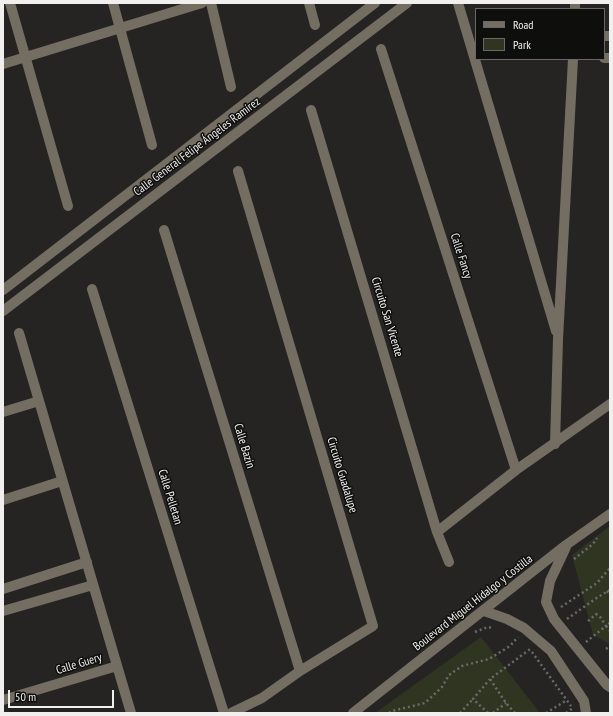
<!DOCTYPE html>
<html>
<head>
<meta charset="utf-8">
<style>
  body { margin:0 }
  #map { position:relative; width:613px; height:716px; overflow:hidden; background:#252422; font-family:"PT Sans Narrow",sans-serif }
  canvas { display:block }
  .frame { position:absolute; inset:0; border:4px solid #f1f0ef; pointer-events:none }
  .legend { position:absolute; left:475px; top:8px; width:130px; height:52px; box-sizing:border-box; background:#0e0e0c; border:1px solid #696867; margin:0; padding:5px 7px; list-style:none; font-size:12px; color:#f1f0ef }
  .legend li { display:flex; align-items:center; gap:8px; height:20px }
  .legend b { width:20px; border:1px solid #696867 }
  .scale { position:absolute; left:8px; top:690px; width:106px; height:18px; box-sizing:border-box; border:2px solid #f1f0ef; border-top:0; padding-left:5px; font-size:12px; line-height:14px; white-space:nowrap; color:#f1f0ef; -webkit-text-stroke:3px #0e0e0c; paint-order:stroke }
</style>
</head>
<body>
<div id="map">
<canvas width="613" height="716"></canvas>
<div class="frame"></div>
<ul class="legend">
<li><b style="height:5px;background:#746e62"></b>Road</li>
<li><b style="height:11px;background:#303522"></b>Park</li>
</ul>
<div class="scale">50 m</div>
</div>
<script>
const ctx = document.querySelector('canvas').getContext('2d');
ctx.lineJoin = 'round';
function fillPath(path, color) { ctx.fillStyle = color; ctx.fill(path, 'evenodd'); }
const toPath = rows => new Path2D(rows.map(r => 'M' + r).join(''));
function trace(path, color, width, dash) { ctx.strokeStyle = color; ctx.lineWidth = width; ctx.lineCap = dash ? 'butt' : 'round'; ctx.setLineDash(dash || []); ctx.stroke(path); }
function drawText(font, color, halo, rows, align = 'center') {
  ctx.font = font + ' "PT Sans Narrow",sans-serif'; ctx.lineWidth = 3; ctx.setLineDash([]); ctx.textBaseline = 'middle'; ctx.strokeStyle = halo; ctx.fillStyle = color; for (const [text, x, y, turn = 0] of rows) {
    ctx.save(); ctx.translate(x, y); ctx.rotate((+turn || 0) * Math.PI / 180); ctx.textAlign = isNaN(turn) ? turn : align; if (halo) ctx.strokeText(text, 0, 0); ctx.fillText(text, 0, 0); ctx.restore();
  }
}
const green = toPath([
  [610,526,610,644,593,635,572,555],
  [481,637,540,713,375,713]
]);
const path = toPath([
  [574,559,593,544,597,538],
  [607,591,610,594],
  [561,607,597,583,610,568],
  [567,619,598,597,610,590],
  [610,623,606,626,610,631],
  [475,632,488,627,493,628],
  [586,642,606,626,601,618,596,614,586,623],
  [606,649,610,646],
  [532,652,571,706],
  [389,713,392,711,425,703,442,687,449,675,462,666,489,659,510,646,518,637],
  [460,713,473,699],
  [488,713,473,699,490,679],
  [493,713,506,703],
  [515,713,506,703,490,679,530,649],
  [546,713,567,700],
  [566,713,573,708]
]);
const minor = toPath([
  [10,3,68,206],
  [113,3,152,145],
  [211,3,231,87],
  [309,3,315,25],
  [458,3,556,331],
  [575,9,575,3],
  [604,36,610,36],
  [381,49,516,470],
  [604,58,610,58],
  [3,64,202,3],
  [311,110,437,532,449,562],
  [164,230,300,671],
  [92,289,224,713],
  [3,290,375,3],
  [3,311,407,3],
  [19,333,131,713],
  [3,412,39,401],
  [555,444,558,339,573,59],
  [3,500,62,481],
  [437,532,516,470,610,404],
  [566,547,550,581,546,602,554,619,607,685,610,687],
  [3,589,87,562],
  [3,611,93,585],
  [484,611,507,619,524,628,551,651,584,701,586,713],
  [3,700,117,666],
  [231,713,262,698,300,671,373,626,238,171],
  [353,713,566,545,610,514]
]);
const streetNames = [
  ["Calle General Felipe Ángeles Ramírez",197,147,-37],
  ["Calle Fancy",461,256,72],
  ["Circuito San Vicente",387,317,73],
  ["Calle Bazin",244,446,73],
  ["Circuito Guadalupe",342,475,73],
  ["Calle Pelletan",170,497,73],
  ["Boulevard Miguel Hidalgo y Costilla",473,603,-38],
  ["Calle Guery",79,664,-17]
];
fillPath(green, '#303522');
trace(path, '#6c6b69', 2.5, [2, 3]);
trace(minor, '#746e62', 10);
drawText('12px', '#f1f0ef', '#0e0e0c', streetNames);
</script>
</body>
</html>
